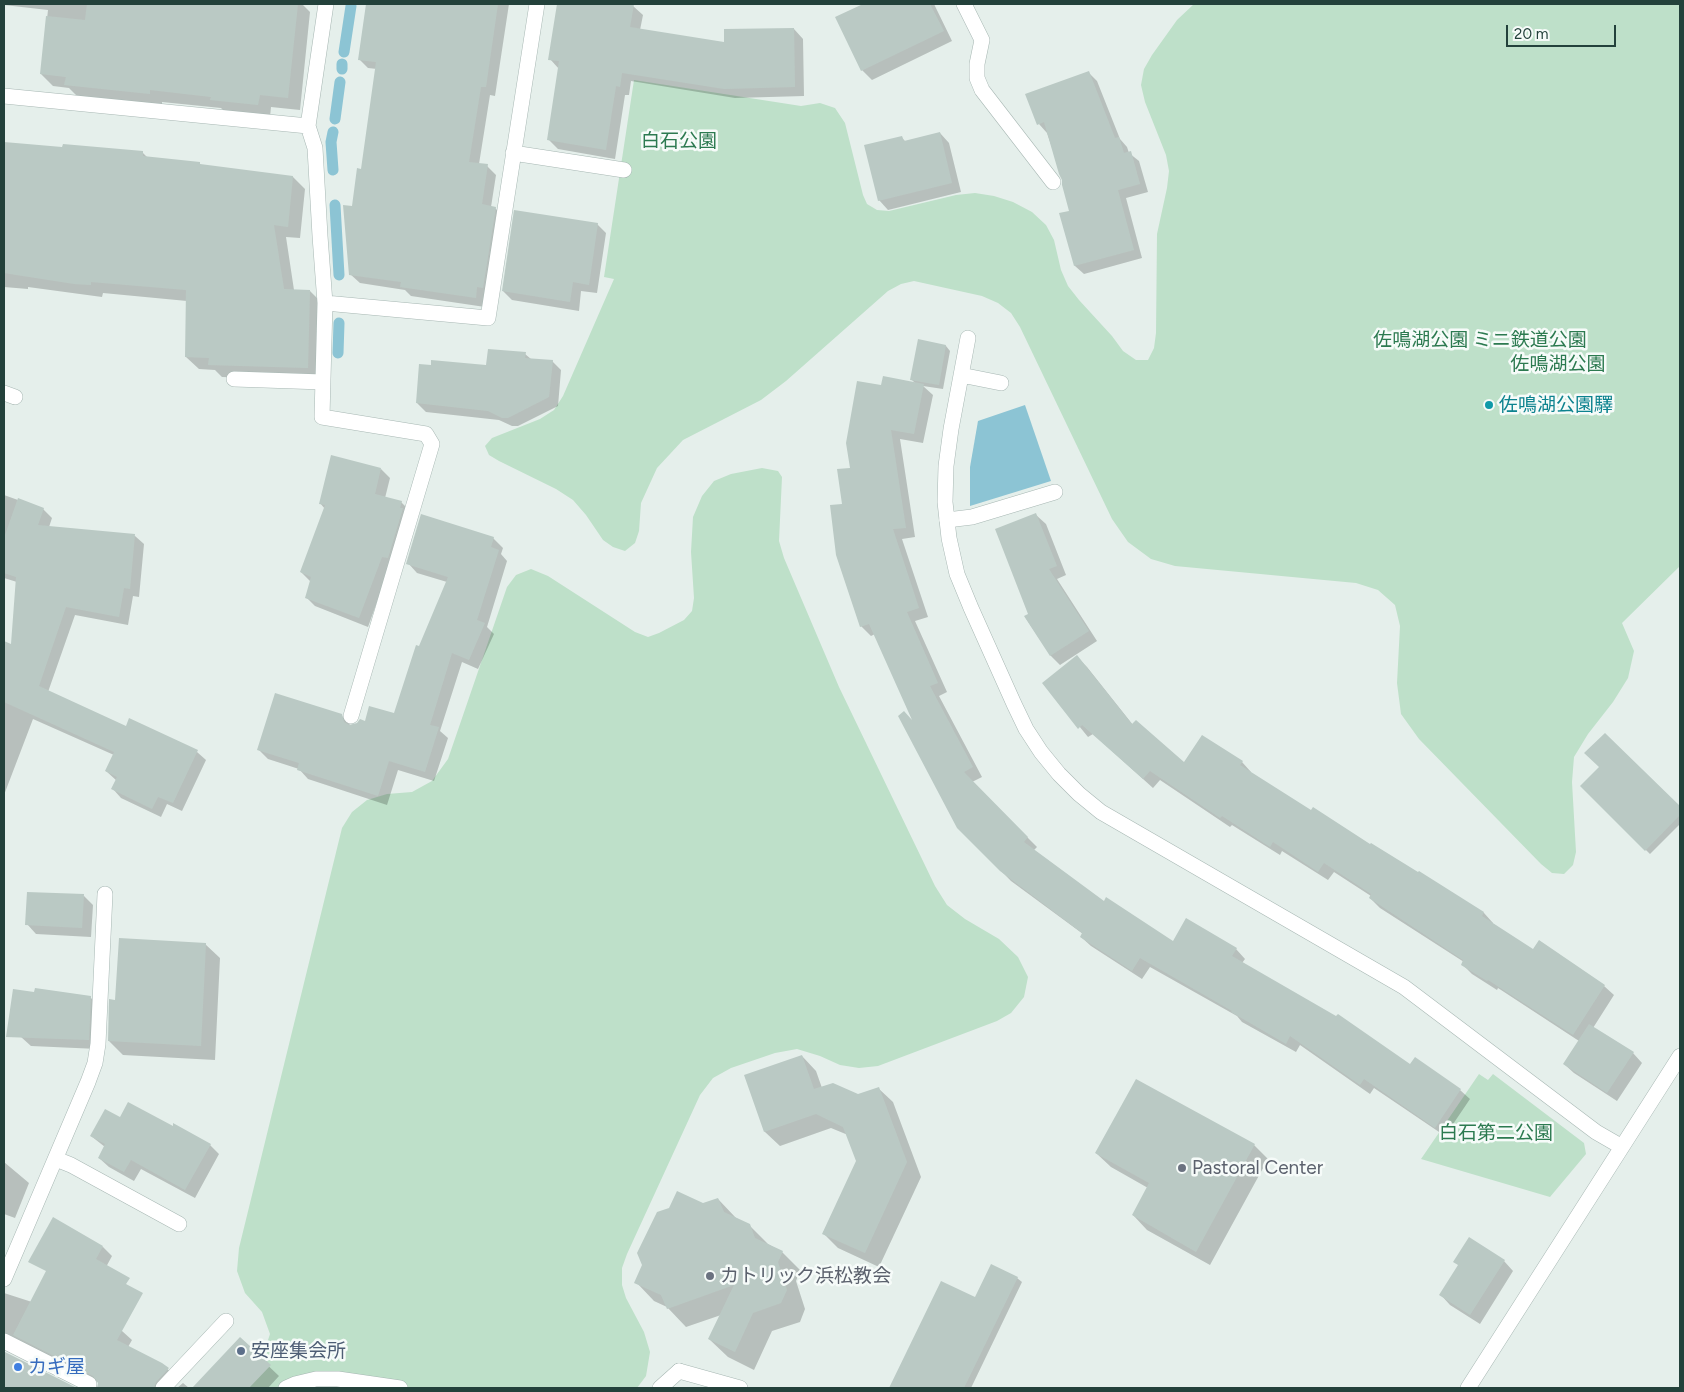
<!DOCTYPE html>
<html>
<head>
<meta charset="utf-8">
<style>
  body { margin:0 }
  #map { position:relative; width:1684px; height:1392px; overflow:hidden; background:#e5efeb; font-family:Figtree,sans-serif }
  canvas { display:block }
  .frame { position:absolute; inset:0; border:5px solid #23413b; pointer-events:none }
  .scale { position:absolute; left:1506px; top:25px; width:110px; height:22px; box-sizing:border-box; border:2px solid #23413b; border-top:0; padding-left:6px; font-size:15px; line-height:18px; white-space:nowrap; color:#23413b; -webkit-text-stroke:4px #f6fbf9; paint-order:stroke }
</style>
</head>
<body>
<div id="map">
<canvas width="1684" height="1392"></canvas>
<div class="frame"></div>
<div class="scale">20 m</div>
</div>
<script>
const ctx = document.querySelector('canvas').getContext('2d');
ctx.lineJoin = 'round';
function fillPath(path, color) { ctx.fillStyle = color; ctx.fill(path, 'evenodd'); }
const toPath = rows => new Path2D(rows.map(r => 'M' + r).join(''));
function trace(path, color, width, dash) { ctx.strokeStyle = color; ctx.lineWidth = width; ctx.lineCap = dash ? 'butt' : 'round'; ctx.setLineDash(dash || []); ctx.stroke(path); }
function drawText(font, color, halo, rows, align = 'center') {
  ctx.font = font + ' Figtree,"Noto Sans JP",sans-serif'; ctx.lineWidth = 5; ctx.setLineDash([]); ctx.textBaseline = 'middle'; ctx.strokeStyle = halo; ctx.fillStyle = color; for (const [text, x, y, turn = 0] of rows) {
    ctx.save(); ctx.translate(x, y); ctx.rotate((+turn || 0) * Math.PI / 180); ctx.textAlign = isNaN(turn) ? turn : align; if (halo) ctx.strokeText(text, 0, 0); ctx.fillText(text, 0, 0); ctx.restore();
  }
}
const green = toPath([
  [1194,4,1680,4,1680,568,1679,567,1622,623,1634,651,1628,678,1613,702,1588,734,1574,757,1572,782,1576,852,1573,865,1564,874,1552,873,1541,864,1419,739,1401,714,1397,683,1400,626,1395,605,1378,590,1356,583,1175,566,1151,559,1128,542,1112,519,1020,327,1011,313,998,303,982,296,914,281,901,284,888,291,786,381,761,400,683,440,657,468,641,503,639,531,635,543,625,551,613,547,603,540,586,515,573,500,556,489,499,461,489,455,485,446,492,438,540,419,554,410,563,396,614,279,604,277,634,80,801,106,820,103,835,108,845,123,863,195,867,204,877,210,889,211,956,195,975,193,994,196,1013,202,1032,212,1046,225,1054,240,1061,270,1068,286,1079,300,1112,336,1123,351,1136,360,1148,360,1154,348,1156,333,1157,234,1167,188,1169,171,1166,155,1145,102,1141,85,1144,69,1152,55,1177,20],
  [762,468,778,471,782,477,779,541,784,558,839,687,935,886,947,905,965,919,999,939,1018,957,1028,977,1024,997,1011,1013,997,1021,878,1066,859,1068,840,1065,820,1056,797,1049,775,1053,731,1068,713,1078,700,1095,627,1254,622,1268,622,1285,626,1298,644,1332,650,1352,646,1376,637,1388,243,1388,263,1355,270,1334,262,1312,245,1293,237,1271,239,1248,342,828,352,812,367,800,387,794,412,792,432,781,448,759,507,587,516,575,531,569,548,576,635,632,648,637,659,633,684,620,692,611,694,598,691,552,693,517,702,496,714,481,731,474],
  [1479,1074,1488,1080,1493,1074,1584,1143,1586,1154,1550,1197,1421,1159]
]);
const water = toPath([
  [1025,405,1051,481,970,506,970,467,978,421]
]);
const shadow = toPath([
  [4,4,302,4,310,12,300,110,271,107,270,117,224,111,221,108,162,102,162,105,78,97,69,88,53,86,41,74,48,10,4,5],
  [367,4,509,4,495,96,490,95,479,164,487,166,496,175,491,207,495,208,504,217,485,307,411,296,405,290,360,283,350,274,353,207,363,171,377,69,368,68,359,59],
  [558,4,621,4,633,6,643,15,640,30,725,43,794,29,803,39,804,96,735,98,631,81,629,95,625,95,615,159,558,149,549,140,559,69,550,59],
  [866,4,934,4,952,41,872,80,862,70,840,16],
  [1088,72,1097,81,1120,139,1127,147,1129,153,1139,161,1148,192,1126,198,1142,258,1084,274,1075,266,1071,211,1063,180,1047,133,1039,124],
  [940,133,949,143,961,192,888,210,879,200,902,138,906,142],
  [4,143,64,149,142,152,148,158,199,163,202,166,293,177,305,189,300,238,286,237,294,290,310,291,322,303,320,380,222,377,215,370,199,369,186,357,187,301,103,293,102,297,28,287,28,289,4,287],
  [597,224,606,233,597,293,581,291,579,311,512,300,503,291],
  [919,341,946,346,950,351,943,389,923,386,933,395,923,443,900,439,915,537,902,539,928,617,915,621,947,692,939,696,982,777,972,782,1037,847,1034,850,1104,902,1173,942,1236,949,1245,959,1242,963,1410,1066,1460,1090,1470,1099,1445,1136,1374,1088,1370,1094,1300,1045,1296,1052,1242,1022,1237,1016,1150,967,1142,979,1091,946,1081,937,1083,934,1011,881,958,827,916,725,875,634,871,636,861,626,844,505,852,469,882,387,916,384,912,380],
  [525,354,531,359,552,361,561,370,558,406,518,426,512,426,499,420,426,412,417,403,487,367],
  [381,469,390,478,385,498,401,502,410,511,368,627,315,606,306,597,311,582,301,572,325,509,320,503],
  [4,495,43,509,52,518,49,527,135,536,144,544,139,597,133,596,128,625,75,615,48,692,126,728,197,752,206,760,182,811,167,804,161,817,121,798,113,789,117,781,106,771,114,755,33,719,4,795,4,643,12,646,17,582,4,578],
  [1036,515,1046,524,1066,575,1057,579,1097,641,1060,665,1051,656,1025,617,1029,614],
  [493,538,503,548,501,554,507,561,487,627,494,634,478,669,462,662,440,731,448,738,434,781,398,770,387,805,308,779,299,769,268,759,259,750,341,715,351,726,395,715,420,647,447,582,417,573,408,563],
  [1077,657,1087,667,1133,725,1185,764,1242,762,1251,772,1251,773,1311,812,1419,874,1420,873,1484,913,1493,923,1492,924,1534,951,1604,986,1614,995,1593,1028,1633,1053,1642,1063,1617,1101,1574,1073,1564,1064,1579,1041,1498,988,1497,990,1472,974,1462,964,1464,962,1380,908,1370,898,1371,896,1334,872,1328,880,1282,851,1280,855,1232,825,1230,827,1160,780,1153,788,1093,734,1088,737,1044,683],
  [1605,734,1680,808,1680,824,1650,854,1581,786,1600,767],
  [84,896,93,905,91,937,36,934,27,924],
  [205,944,220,958,215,1060,123,1055,109,1041,117,1001],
  [90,997,100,1007,98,1049,31,1046,21,1037],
  [802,1056,816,1071,822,1088,858,1096,878,1088,893,1102,921,1177,879,1267,838,1248,823,1233,857,1161,848,1135,831,1128,780,1146,765,1132,745,1076],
  [120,1119,210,1145,219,1154,195,1198,141,1169,134,1181,109,1167,99,1158,105,1147,91,1136],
  [1254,1145,1268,1159,1210,1265,1147,1230,1133,1215,1148,1188,1111,1167,1096,1153],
  [4,1162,29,1183,15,1218,4,1214],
  [718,1199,736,1218,749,1225,768,1244,782,1252,800,1270,796,1281,805,1309,800,1322,772,1331,754,1370,728,1357,709,1339,721,1315,686,1327,667,1307,654,1301,636,1282,703,1204],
  [103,1247,112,1256,99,1280,46,1259],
  [1504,1261,1513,1271,1480,1324,1450,1305,1441,1295,1459,1266],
  [1017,1278,1022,1282,971,1388,893,1388,975,1299],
  [4,1293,122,1331,132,1340,128,1347,162,1364,177,1378,169,1388,98,1388,100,1383,19,1342,5,1346,4,1352],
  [240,1339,279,1376,268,1388,203,1388,198,1384],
  [4,1353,74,1388,4,1388],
  [183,1383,189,1388,177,1388]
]);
const stream = toPath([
  [344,52,351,6],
  [342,69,342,64],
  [335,119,340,82],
  [333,170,331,142,333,132],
  [335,205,339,275],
  [338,353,339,323]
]);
const building = toPath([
  [87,4,298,4,288,98,260,95,258,105,210,100,211,97,150,90,150,94,64,85,66,77,40,74,46,16,85,20],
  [366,4,498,4,486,87,481,87,469,162,488,164,482,204,496,207,483,288,477,287,476,298,400,287,401,282,349,275,343,205,352,206,357,168,361,169,376,62,358,60],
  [557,4,634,4,630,27,724,42,724,29,794,28,795,87,724,89,622,73,620,87,616,86,606,150,547,140,559,61,548,60],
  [863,4,930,4,944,31,861,71,835,17],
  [1089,71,1115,138,1119,137,1124,153,1131,151,1140,184,1118,190,1134,250,1074,266,1059,213,1069,211,1062,185,1062,180,1059,174,1044,122,1037,125,1025,94],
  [940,132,952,183,878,201,864,145,902,136,904,141],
  [4,142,62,147,63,144,143,151,143,156,200,162,200,164,293,176,288,227,274,225,284,289,310,290,308,368,208,365,209,358,185,357,186,290,91,282,91,285,74,284,4,273],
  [514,210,598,223,589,285,573,282,570,302,502,291],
  [918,339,946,345,939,385,910,380],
  [488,349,526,352,525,358,553,360,549,397,508,418,502,418,488,411,416,403,419,364,431,365,431,360,486,365],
  [883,376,924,384,914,434,891,430,906,528,893,529,919,608,907,612,938,683,930,686,973,767,964,772,1028,837,1024,842,1104,901,1106,897,1173,941,1186,918,1237,948,1232,956,1336,1016,1338,1014,1410,1064,1415,1057,1461,1089,1435,1128,1364,1079,1360,1085,1290,1036,1286,1044,1231,1012,1232,1011,1140,958,1132,971,1080,937,1082,933,1000,871,957,828,898,716,904,711,912,720,869,624,860,627,836,555,830,505,842,504,837,469,850,468,846,443,857,381,881,385],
  [331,455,381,468,375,494,402,501,400,508,403,508,388,558,382,557,359,618,305,598,311,577,300,572,325,505,319,504],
  [18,498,44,508,38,525,135,534,130,589,124,588,119,617,66,607,39,686,126,726,129,718,198,750,173,803,158,797,152,809,111,789,117,777,105,771,114,752,4,702,4,641,11,644,16,577,4,573,4,538],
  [1036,513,1057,566,1049,569,1089,631,1050,656,1024,616,1028,614,995,529],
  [421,514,494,537,491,547,499,550,477,620,485,623,469,660,452,653,430,725,439,727,425,772,389,761,378,796,297,770,299,763,257,750,275,693,342,714,344,722,349,725,357,723,360,719,365,721,369,706,394,713,416,645,419,646,448,577,406,564],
  [1077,655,1132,724,1136,720,1184,762,1202,735,1243,761,1240,765,1311,810,1313,807,1370,844,1371,843,1418,872,1419,871,1484,912,1482,916,1533,949,1539,940,1605,985,1573,1035,1488,980,1487,981,1461,965,1463,960,1369,898,1371,894,1324,863,1318,872,1273,842,1270,847,1222,816,1220,818,1150,771,1143,779,1082,725,1078,729,1042,683],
  [1605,733,1680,806,1680,815,1645,851,1580,786,1599,767,1584,753],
  [27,892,84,894,82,928,25,925],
  [119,938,206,943,201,1046,108,1041,109,999,115,1000],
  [35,988,91,996,89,1040,6,1037,13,989,34,992],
  [1589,1024,1634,1052,1607,1093,1563,1064],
  [802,1055,814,1089,833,1083,858,1094,879,1087,907,1162,865,1253,822,1234,856,1161,843,1127,816,1114,764,1132,744,1075],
  [1136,1079,1255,1144,1196,1252,1132,1215,1149,1183,1095,1153],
  [128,1102,173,1126,173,1123,211,1144,185,1190,131,1160,124,1172,98,1158,105,1144,90,1136,105,1109,120,1117],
  [677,1191,703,1203,718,1198,724,1212,750,1224,755,1238,783,1251,778,1262,787,1290,781,1303,753,1313,735,1352,708,1339,734,1285,667,1309,661,1295,634,1283,642,1265,637,1253,657,1212,669,1208],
  [53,1217,103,1246,96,1259,130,1278,126,1284,143,1293,117,1340,162,1363,169,1368,156,1382,154,1388,97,1388,98,1383,93,1376,13,1335,46,1271,28,1262],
  [1469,1237,1505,1260,1470,1315,1439,1295,1458,1265,1453,1262],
  [991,1264,1018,1277,964,1388,889,1388,941,1281,975,1297],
  [240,1337,271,1365,249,1388,192,1388],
  [5,1352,77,1388,4,1388]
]);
const lane = toPath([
  [947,520,972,517,1055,492],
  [163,1388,226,1321],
  [660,1388,679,1371]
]);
const street = toPath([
  [964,4,982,40,977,64,977,78,982,90,1053,182],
  [4,96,308,126,326,4],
  [308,126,315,148,320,236,325,303,322,417,426,434,432,444,351,716],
  [513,153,624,170],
  [325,303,488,318,537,4],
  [968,338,951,429,946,466,945,502,949,538,957,574,971,608,1014,704,1026,729,1041,752,1059,774,1079,794,1101,812,1404,987,1596,1132,1622,1147],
  [961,375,1001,383],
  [234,379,323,382],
  [4,393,15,397],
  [56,1159,71,1165,179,1224],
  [4,1279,88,1082,95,1063,98,1044,105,894],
  [4,1341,89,1384],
  [679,1371,740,1388],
  [286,1388,295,1384,316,1379,338,1379,400,1388],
  [1468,1388,1680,1056]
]);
const markers = [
  [1489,405,5,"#0f9aa8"],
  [1182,1168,5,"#6b7280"],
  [710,1276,5,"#6b7280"],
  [241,1351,5,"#5c6f8a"],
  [18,1367,5,"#3f7fe0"]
];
const parkNames = [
  ["白石公園",679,141],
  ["佐鳴湖公園 ミニ鉄道公園",1480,340],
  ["佐鳴湖公園",1558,364],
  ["白石第二公園",1496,1133]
];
const cultureNames = [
  ["佐鳴湖公園驛",1499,405]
];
const worshipNames = [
  ["Pastoral Center",1192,1168],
  ["カトリック浜松教会",720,1276]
];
const serviceNames = [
  ["安座集会所",251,1351]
];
const shopNames = [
  ["カギ屋",28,1367]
];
fillPath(green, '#bee0c9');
fillPath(water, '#8cc4d4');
fillPath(shadow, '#0003');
trace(stream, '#8cc4d4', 11);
fillPath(building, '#bac9c4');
trace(lane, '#a7b7b3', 16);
trace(street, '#a7b7b3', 16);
trace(lane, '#fff', 15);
trace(street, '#fff', 15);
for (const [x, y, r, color] of markers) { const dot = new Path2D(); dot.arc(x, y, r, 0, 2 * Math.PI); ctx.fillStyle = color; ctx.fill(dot); trace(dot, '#f6fbf9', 2); }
drawText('19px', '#2c7a50', '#f6fbf9', parkNames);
drawText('19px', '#0d838f', '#f6fbf9', cultureNames, 'left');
drawText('19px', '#5b616d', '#f6fbf9', worshipNames, 'left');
drawText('19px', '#4e5e75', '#f6fbf9', serviceNames, 'left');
drawText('19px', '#366cbe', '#f6fbf9', shopNames, 'left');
</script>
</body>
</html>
